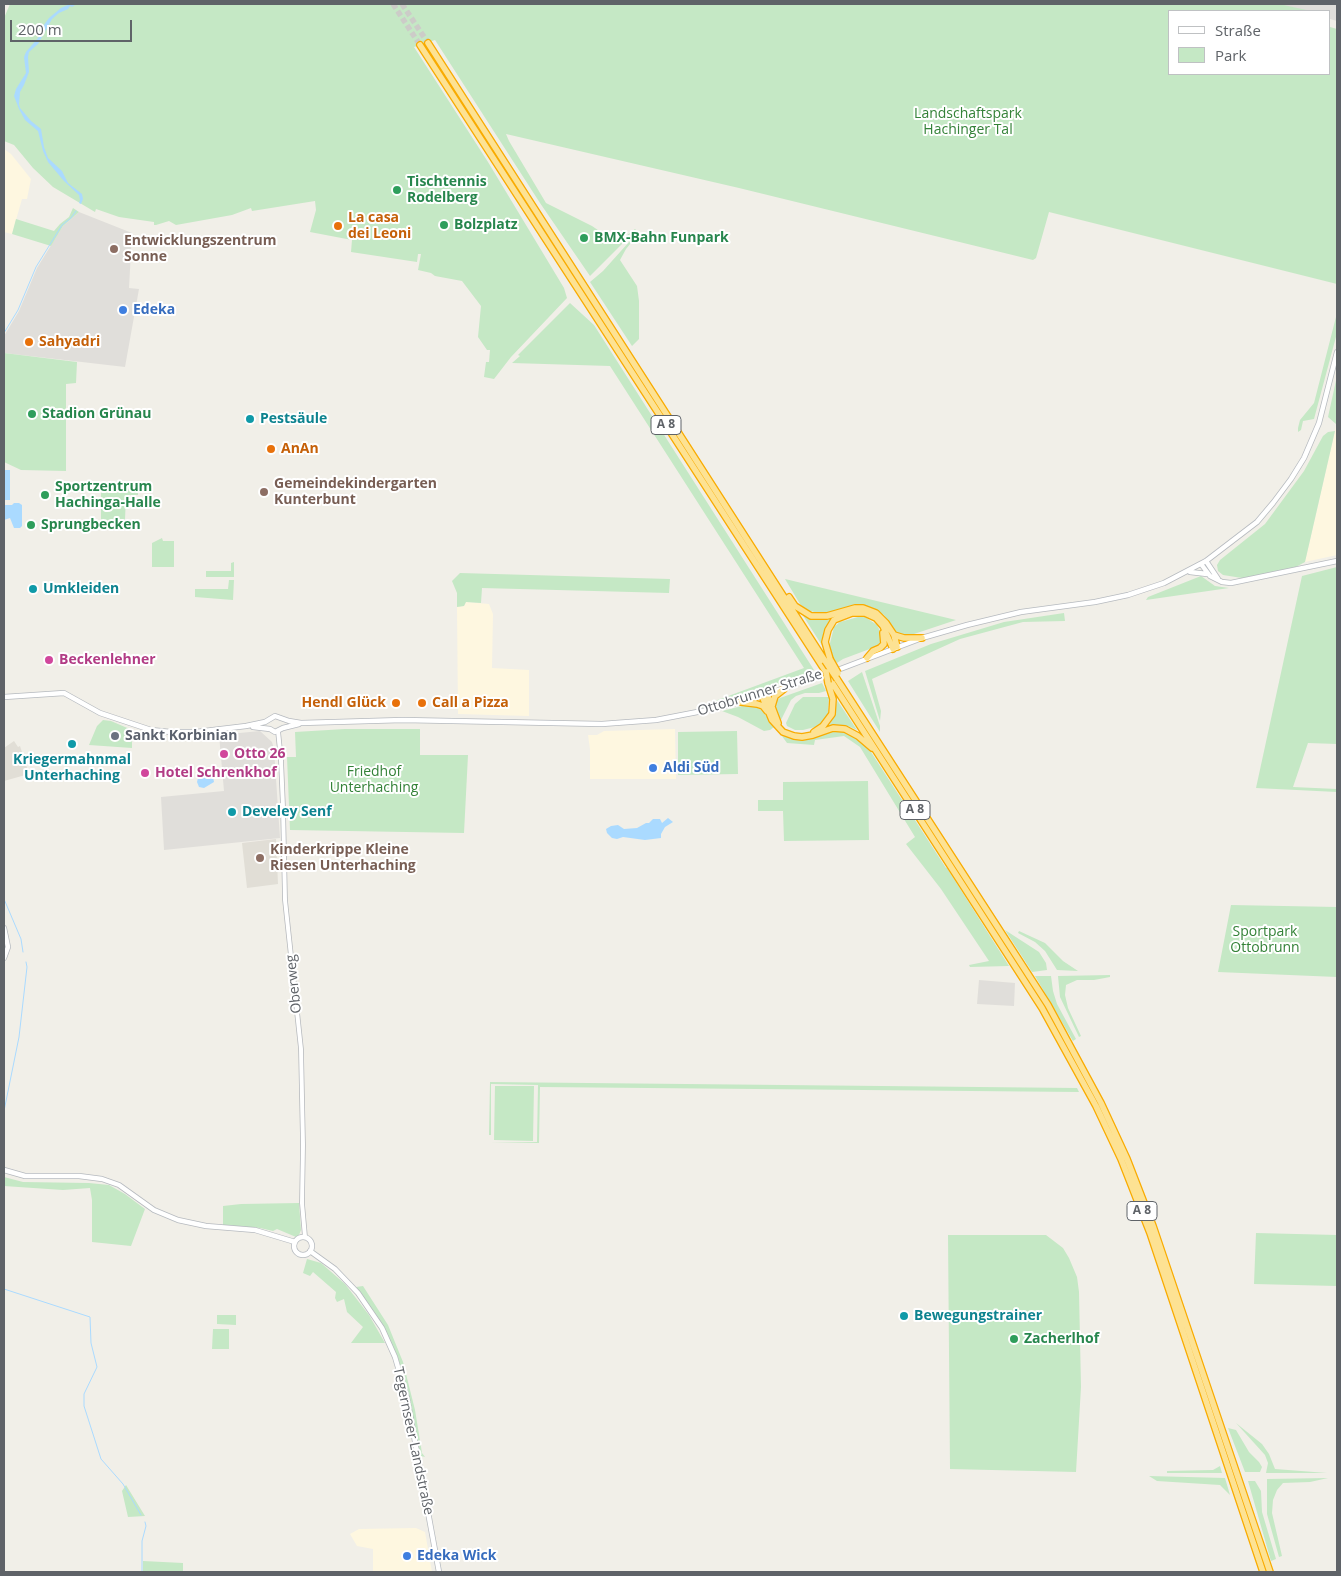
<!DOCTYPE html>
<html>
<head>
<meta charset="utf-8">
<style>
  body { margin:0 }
  #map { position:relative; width:1341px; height:1576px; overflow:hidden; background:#f1efe8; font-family:"Open Sans",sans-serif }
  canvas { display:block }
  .frame { position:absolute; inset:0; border:5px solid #5f6368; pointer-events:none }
  .legend { position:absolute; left:1168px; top:10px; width:162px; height:65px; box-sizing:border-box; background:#fff; border:1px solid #bfc1c3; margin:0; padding:6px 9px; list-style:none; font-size:15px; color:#5f6368 }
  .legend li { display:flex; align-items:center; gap:10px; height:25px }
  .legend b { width:25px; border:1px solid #bfc1c3 }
  .scale { position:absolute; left:10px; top:20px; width:122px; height:22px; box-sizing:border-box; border:2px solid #5f6368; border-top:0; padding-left:6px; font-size:15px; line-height:18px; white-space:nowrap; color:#5f6368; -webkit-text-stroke:4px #fff; paint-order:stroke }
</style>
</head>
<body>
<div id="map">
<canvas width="1341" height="1576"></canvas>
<div class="frame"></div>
<ul class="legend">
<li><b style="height:6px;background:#fff"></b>Straße</li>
<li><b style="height:14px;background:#c5e8c5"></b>Park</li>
</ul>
<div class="scale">200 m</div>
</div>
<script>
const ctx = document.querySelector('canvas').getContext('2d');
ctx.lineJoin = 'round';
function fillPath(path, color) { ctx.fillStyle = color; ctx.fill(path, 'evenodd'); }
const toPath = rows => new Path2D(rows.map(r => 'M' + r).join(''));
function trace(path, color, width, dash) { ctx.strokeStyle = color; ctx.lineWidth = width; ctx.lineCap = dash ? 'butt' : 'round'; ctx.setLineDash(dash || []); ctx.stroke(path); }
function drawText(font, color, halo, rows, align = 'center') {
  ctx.font = font + ' "Open Sans",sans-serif'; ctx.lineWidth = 4; ctx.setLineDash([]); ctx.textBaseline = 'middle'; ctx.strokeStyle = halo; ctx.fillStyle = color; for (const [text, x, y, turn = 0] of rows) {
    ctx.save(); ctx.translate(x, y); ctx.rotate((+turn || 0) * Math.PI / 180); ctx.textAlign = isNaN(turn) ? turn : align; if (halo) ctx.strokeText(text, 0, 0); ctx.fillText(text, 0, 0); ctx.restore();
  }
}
const commercial = toPath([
  [4,149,11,154,31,179,27,199,22,199,12,234,4,232],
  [1337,420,1337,555,1305,562,1335,431],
  [466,602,489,604,493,614,492,668,529,670,529,716,458,714,457,607,464,606],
  [675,729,676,779,590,779,590,749,588,735,597,735,604,731],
  [416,1528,425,1532,432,1572,373,1572,373,1549,357,1546,350,1534,359,1529]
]);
const industrial = toPath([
  [1266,4,1337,4,1337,21,1330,19,1330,11,1297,11],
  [79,212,132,233,129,288,139,289,125,367,4,353,4,336,19,311,37,268,63,226],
  [260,731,272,742,274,749,280,838,164,850,161,797,224,791,219,735],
  [979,980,1015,983,1014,1006,977,1004]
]);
const education = toPath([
  [14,741,18,747,20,746,29,774,4,781,4,748],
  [276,839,278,884,247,888,242,843]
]);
const green = toPath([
  [10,4,1279,4,1311,11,1170,11,1170,74,1330,74,1330,27,1337,29,1337,284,1049,212,1036,258,1033,260,739,188,506,134,509,141,546,203,592,226,617,243,635,229,636,230,590,276,540,203,435,40,414,47,488,162,564,288,567,298,511,357,494,379,484,377,486,362,489,362,490,350,487,350,478,337,481,306,462,281,435,276,431,273,418,270,421,254,418,254,417,262,351,252,352,240,310,232,316,210,315,201,252,211,251,208,232,215,176,225,169,221,156,225,154,225,154,222,119,217,96,209,95,212,53,187,33,168,14,145,4,141,4,18],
  [73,208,79,212,63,226,51,246,12,234,16,219,54,231,60,224,69,217],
  [638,232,639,233,626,249,620,260,637,286,639,301,639,339,632,346,590,282,603,271],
  [570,303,594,325,814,670,762,690,701,708,704,705,804,668,610,366,512,363,520,356,518,355],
  [1337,313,1337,333,1314,419,1303,421,1301,430,1298,432,1298,428,1300,420,1314,403],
  [4,353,77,362,76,383,66,384,66,471,21,470,4,462],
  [1337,376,1337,420,1336,424,1328,417],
  [1335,431,1305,562,1294,568,1256,577,1242,578,1223,575,1218,571,1217,565,1220,560,1265,524,1304,471,1323,436,1328,432],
  [101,488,138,489,138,495,126,495,125,520,101,521],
  [162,538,163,541,174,541,174,567,152,567,152,543],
  [234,562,234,577,206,577,206,571,231,571,231,563],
  [1337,567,1337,744,1308,743,1293,787,1337,789,1337,792,1256,788,1302,576],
  [460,573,670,579,669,593,482,588,481,603,466,602,464,606,457,607,457,593,452,581],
  [1201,576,1215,586,1229,588,1146,600,1148,597],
  [785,579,956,620,911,635,900,635,894,630,884,615,870,607,852,606,823,614,806,610,800,604],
  [229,580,234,580,233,600,195,597,195,589,228,589],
  [1064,613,1065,621,1023,622,960,639,872,679,881,711,880,721,865,671,931,644,1004,622],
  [802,614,820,619,833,617,823,634,823,647],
  [858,617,865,617,877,625,883,637,881,643,875,647,843,659,837,663,833,659,829,647,834,627,840,622],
  [862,672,880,726,880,732,848,681],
  [822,683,826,691,819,693,805,693,796,696,791,700,781,720,777,714,774,709,776,701,780,698],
  [803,697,829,697,828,713,824,721,819,726,803,730,795,730,787,726,786,723,795,704],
  [837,700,857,730,848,726,828,726,834,717],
  [751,705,762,710,774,727,770,730,764,731,738,717,722,711,742,706],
  [103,720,111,721,132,730,132,748,89,745,97,726],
  [345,729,420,729,420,755,468,755,464,833,290,830,287,757,296,757,295,732],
  [845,730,865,743,871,752,946,868,947,868,1009,966,970,967,969,965,989,961,941,889,906,844,915,837,860,747,844,736,815,740,814,745,787,743,779,732,780,731,794,737,827,731],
  [737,731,738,774,678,775,678,732],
  [868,781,869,840,784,841,783,811,758,811,758,800,783,800,783,782],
  [1231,905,1337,907,1337,977,1218,972],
  [1005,930,1039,952,1046,963,1047,970,1032,972],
  [1019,931,1045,943,1063,961,1078,971,1057,970,1045,951,1035,942,1018,933],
  [1110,975,1110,977,1094,980,1077,980,1066,985,1065,995,1068,1008,1081,1036,1079,1037,1060,997,1058,976],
  [1035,976,1051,976,1053,991,1057,1004,1076,1039,1073,1041],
  [490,1082,1077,1088,1079,1092,540,1087,539,1143,491,1143,537,1142,538,1085,491,1084,491,1135,489,1135],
  [495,1086,534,1086,533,1141,494,1140],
  [4,1177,23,1182,89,1183,109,1185,125,1194,145,1209,131,1246,92,1242,92,1200,90,1188,63,1190,4,1186],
  [299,1203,301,1230,299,1235,296,1237,277,1229,273,1231,260,1228,223,1225,223,1206,241,1204],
  [1256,1233,1337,1235,1337,1286,1254,1284],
  [948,1235,1046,1235,1063,1248,1069,1258,1077,1277,1079,1292,1081,1387,1076,1472,950,1469],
  [307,1259,321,1263,345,1284,369,1315,385,1343,351,1343,363,1327,347,1312,344,1299,337,1302,335,1298,336,1292,313,1272,310,1276,303,1273],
  [363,1286,388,1325,403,1362,415,1410,422,1453,425,1457,421,1456,418,1448,405,1382,397,1355,379,1320,356,1287],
  [217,1315,236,1315,236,1325,217,1324],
  [213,1329,229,1329,229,1349,212,1349],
  [1236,1423,1262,1444,1269,1454,1275,1469,1327,1473,1266,1473,1268,1463,1265,1455],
  [1228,1428,1236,1430,1249,1452,1259,1462,1262,1467,1260,1472,1245,1472],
  [1220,1466,1222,1473,1167,1473,1167,1471,1213,1470],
  [1149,1476,1225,1478,1230,1495,1220,1485,1157,1481],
  [1328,1478,1310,1482,1283,1483,1277,1490,1273,1500,1272,1513,1282,1556,1279,1557,1267,1514,1267,1479],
  [1248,1481,1255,1481,1261,1491,1262,1512,1276,1559,1271,1561],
  [126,1485,145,1516,128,1517,122,1491],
  [143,1561,183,1563,183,1572,143,1572]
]);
const water = toPath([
  [70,4,75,4,75,5,72,7,70,6,68,9,59,13,52,19,38,44,29,52,28,57,29,72,24,85,20,92,19,104,20,108,31,121,41,129,44,147,48,158,62,171,68,183,82,194,83,199,81,204,79,203,80,200,79,195,64,181,48,162,43,151,38,131,25,120,19,109,14,96,16,89,26,73,24,57,26,52,38,38,42,32,41,29,49,18,61,8],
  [4,470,10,470,10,500,4,500],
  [14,503,19,503,22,505,22,526,20,528,14,528,10,518,4,520,4,505,12,505],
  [202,774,209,774,213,777,214,782,204,788,199,787,197,782,198,778],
  [668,818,673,822,665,827,661,834,661,838,645,840,623,837,617,839,612,838,607,833,606,829,611,826,618,825,624,829,637,828,646,823,649,823,653,819,660,819,662,823]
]);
const stream = toPath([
  [4,333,18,310,36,267,62,225,71,218,76,211],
  [4,899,21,939,23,952],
  [4,1111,19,1037,27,967,26,962],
  [4,1289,90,1317,91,1343,97,1367,84,1394,84,1406,101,1459,123,1484,141,1515],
  [142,1572,142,1541,146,1526,145,1522]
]);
const motorwayTunnel = toPath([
  [393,4,420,45],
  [402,4,428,43]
]);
const tertiary = toPath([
  [278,731,281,760,283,807,285,900,301,1049,303,1145,302,1203,305,1237]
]);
const secondary = toPath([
  [1206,561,1218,579],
  [1201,564,1210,576,1222,582,1231,583,1337,561],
  [1190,572,1207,574],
  [835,671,922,638,967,625,1021,612,1095,602,1128,595,1164,583,1206,561,1257,522,1273,503,1291,479,1304,458,1319,423,1337,352],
  [4,697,64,693,100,713,151,730,171,732,196,732,246,726,265,722,275,716,289,721,301,723,403,720,602,724,656,720,718,708,767,694,828,673],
  [253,727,270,729,275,732,283,728,299,724],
  [4,928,8,947,4,958],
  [4,1170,25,1176,79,1176,102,1179,119,1185,154,1210,178,1220,206,1226,255,1230,295,1242],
  '294 1246a9 9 0 1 1 18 0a9 9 0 1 1-18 0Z',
  [310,1251,335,1269,358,1293,382,1328,395,1357,407,1398,439,1572]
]);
const motorway = toPath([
  [428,43,825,661],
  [420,45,826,672],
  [789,597,795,606,811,616,827,616,855,608,863,608,876,613,886,623,894,635,897,647],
  [894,635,904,638,922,638],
  [867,658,873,651,880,648,884,644,883,633],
  [830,659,825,642,828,630,834,620,852,613,865,613,876,618,883,626,893,649],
  [837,679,1048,1005,1101,1103,1127,1159,1153,1226,1270,1572],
  [831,681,1042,1008,1096,1106,1121,1159,1150,1233,1263,1572],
  [767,694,778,723],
  [762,696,772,720,783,732,794,736,802,737,813,735,833,728,845,729,858,736,872,748],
  [741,702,757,704,763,706,767,711],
  [772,706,775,696,784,689],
  [814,732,823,726,832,714,833,699,828,683]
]);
const motorwayBridge = toPath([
  [830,659,838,673],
  [825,661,837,679],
  [826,672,828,683]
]);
const markers = [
  [397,190,5,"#2e9e5b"],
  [444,225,5,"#2e9e5b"],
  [338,226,5,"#e8710a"],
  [584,238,5,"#2e9e5b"],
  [114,249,5,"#8d6e63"],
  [123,310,5,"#3f7fe0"],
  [29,342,5,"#e8710a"],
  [32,414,5,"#2e9e5b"],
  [250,419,5,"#0f9aa8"],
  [271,449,5,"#e8710a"],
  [264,492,5,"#8d6e63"],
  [45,495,5,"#2e9e5b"],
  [31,525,5,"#2e9e5b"],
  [33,589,5,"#0f9aa8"],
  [49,660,5,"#d1479c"],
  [396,703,5,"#e8710a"],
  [422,703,5,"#e8710a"],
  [115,736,5,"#6b7280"],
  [72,744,5,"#0f9aa8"],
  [224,754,5,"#d1479c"],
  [653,768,5,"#3f7fe0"],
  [145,773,5,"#d1479c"],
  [232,812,5,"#0f9aa8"],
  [260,858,5,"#8d6e63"],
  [904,1316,5,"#0f9aa8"],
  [1014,1339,5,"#2e9e5b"],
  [407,1556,5,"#3f7fe0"]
];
const shields = [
  [666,425,30],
  [915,810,30],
  [1142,1211,30]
];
const shieldNames = [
  ["A 8",666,425],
  ["A 8",915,810],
  ["A 8",1142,1211]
];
const parkNames = [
  ["Landschaftspark",968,114],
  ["Hachinger Tal",968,130],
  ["Friedhof",374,772],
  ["Unterhaching",374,788],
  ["Sportpark",1265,932],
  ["Ottobrunn",1265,948]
];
const leisureNames = [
  ["Tischtennis",407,182],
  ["Rodelberg",407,198],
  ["Bolzplatz",454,225],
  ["BMX-Bahn Funpark",594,238],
  ["Stadion Grünau",42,414],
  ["Sportzentrum",55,487],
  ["Hachinga-Halle",55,503],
  ["Sprungbecken",41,525],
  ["Zacherlhof",1024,1339]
];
const foodNames = [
  ["La casa",348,218],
  ["dei Leoni",348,234],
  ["Sahyadri",39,342],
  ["AnAn",281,449],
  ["Hendl Glück",386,703,"right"],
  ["Call a Pizza",432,703]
];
const educationNames = [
  ["Entwicklungszentrum",124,241],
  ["Sonne",124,257],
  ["Gemeindekindergarten",274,484],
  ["Kunterbunt",274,500],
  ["Kinderkrippe Kleine",270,850],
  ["Riesen Unterhaching",270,866]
];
const shopNames = [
  ["Edeka",133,310],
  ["Aldi Süd",663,768],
  ["Edeka Wick",417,1556]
];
const cultureNames = [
  ["Pestsäule",260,419],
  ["Umkleiden",43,589],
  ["Kriegermahnmal",72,760,"center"],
  ["Unterhaching",72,776,"center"],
  ["Develey Senf",242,812],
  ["Bewegungstrainer",914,1316]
];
const hotelNames = [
  ["Beckenlehner",59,660],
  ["Otto 26",234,754],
  ["Hotel Schrenkhof",155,773]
];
const streetNames = [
  ["Ottobrunner Straße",760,693,-17],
  ["Oberweg",294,984,-96],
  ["Tegernseer Landstraße",413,1441,78]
];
const worshipNames = [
  ["Sankt Korbinian",125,736]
];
fillPath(commercial, '#fef7e0');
fillPath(industrial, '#e0deda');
fillPath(education, '#e1ded6');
fillPath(green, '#c5e8c5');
fillPath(water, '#aadaff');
trace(stream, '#aadaff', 1);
trace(motorwayTunnel, '#ccccc8', 5.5, [5.5, 3]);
trace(tertiary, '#b5b8bc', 5.5);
trace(secondary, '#b6babf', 6);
trace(motorway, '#f9ab00', 8);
trace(tertiary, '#fff', 4);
trace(secondary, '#fff', 4.5);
trace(motorway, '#fde293', 5.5);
trace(motorwayBridge, '#f9ab00', 8, []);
trace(motorwayBridge, '#fde293', 5.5);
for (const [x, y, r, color] of markers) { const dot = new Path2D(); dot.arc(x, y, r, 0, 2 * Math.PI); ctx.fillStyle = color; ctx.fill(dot); trace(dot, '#fff', 2); }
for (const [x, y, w] of shields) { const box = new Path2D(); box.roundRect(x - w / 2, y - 9.5, w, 19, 4); ctx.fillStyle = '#fff'; ctx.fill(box); trace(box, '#5f6368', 1); }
drawText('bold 12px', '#5f6368', null, shieldNames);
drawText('14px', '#348238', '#fff', parkNames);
drawText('bold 14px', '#27864d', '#fff', leisureNames, 'left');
drawText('bold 14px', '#c56008', '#fff', foodNames, 'left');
drawText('bold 14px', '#785e54', '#fff', educationNames, 'left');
drawText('bold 14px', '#366cbe', '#fff', shopNames, 'left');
drawText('bold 14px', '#0d838f', '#fff', cultureNames, 'left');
drawText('bold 14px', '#b23c85', '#fff', hotelNames, 'left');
drawText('14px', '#5f6368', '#fff', streetNames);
drawText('bold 14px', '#5b616d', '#fff', worshipNames, 'left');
</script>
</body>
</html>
